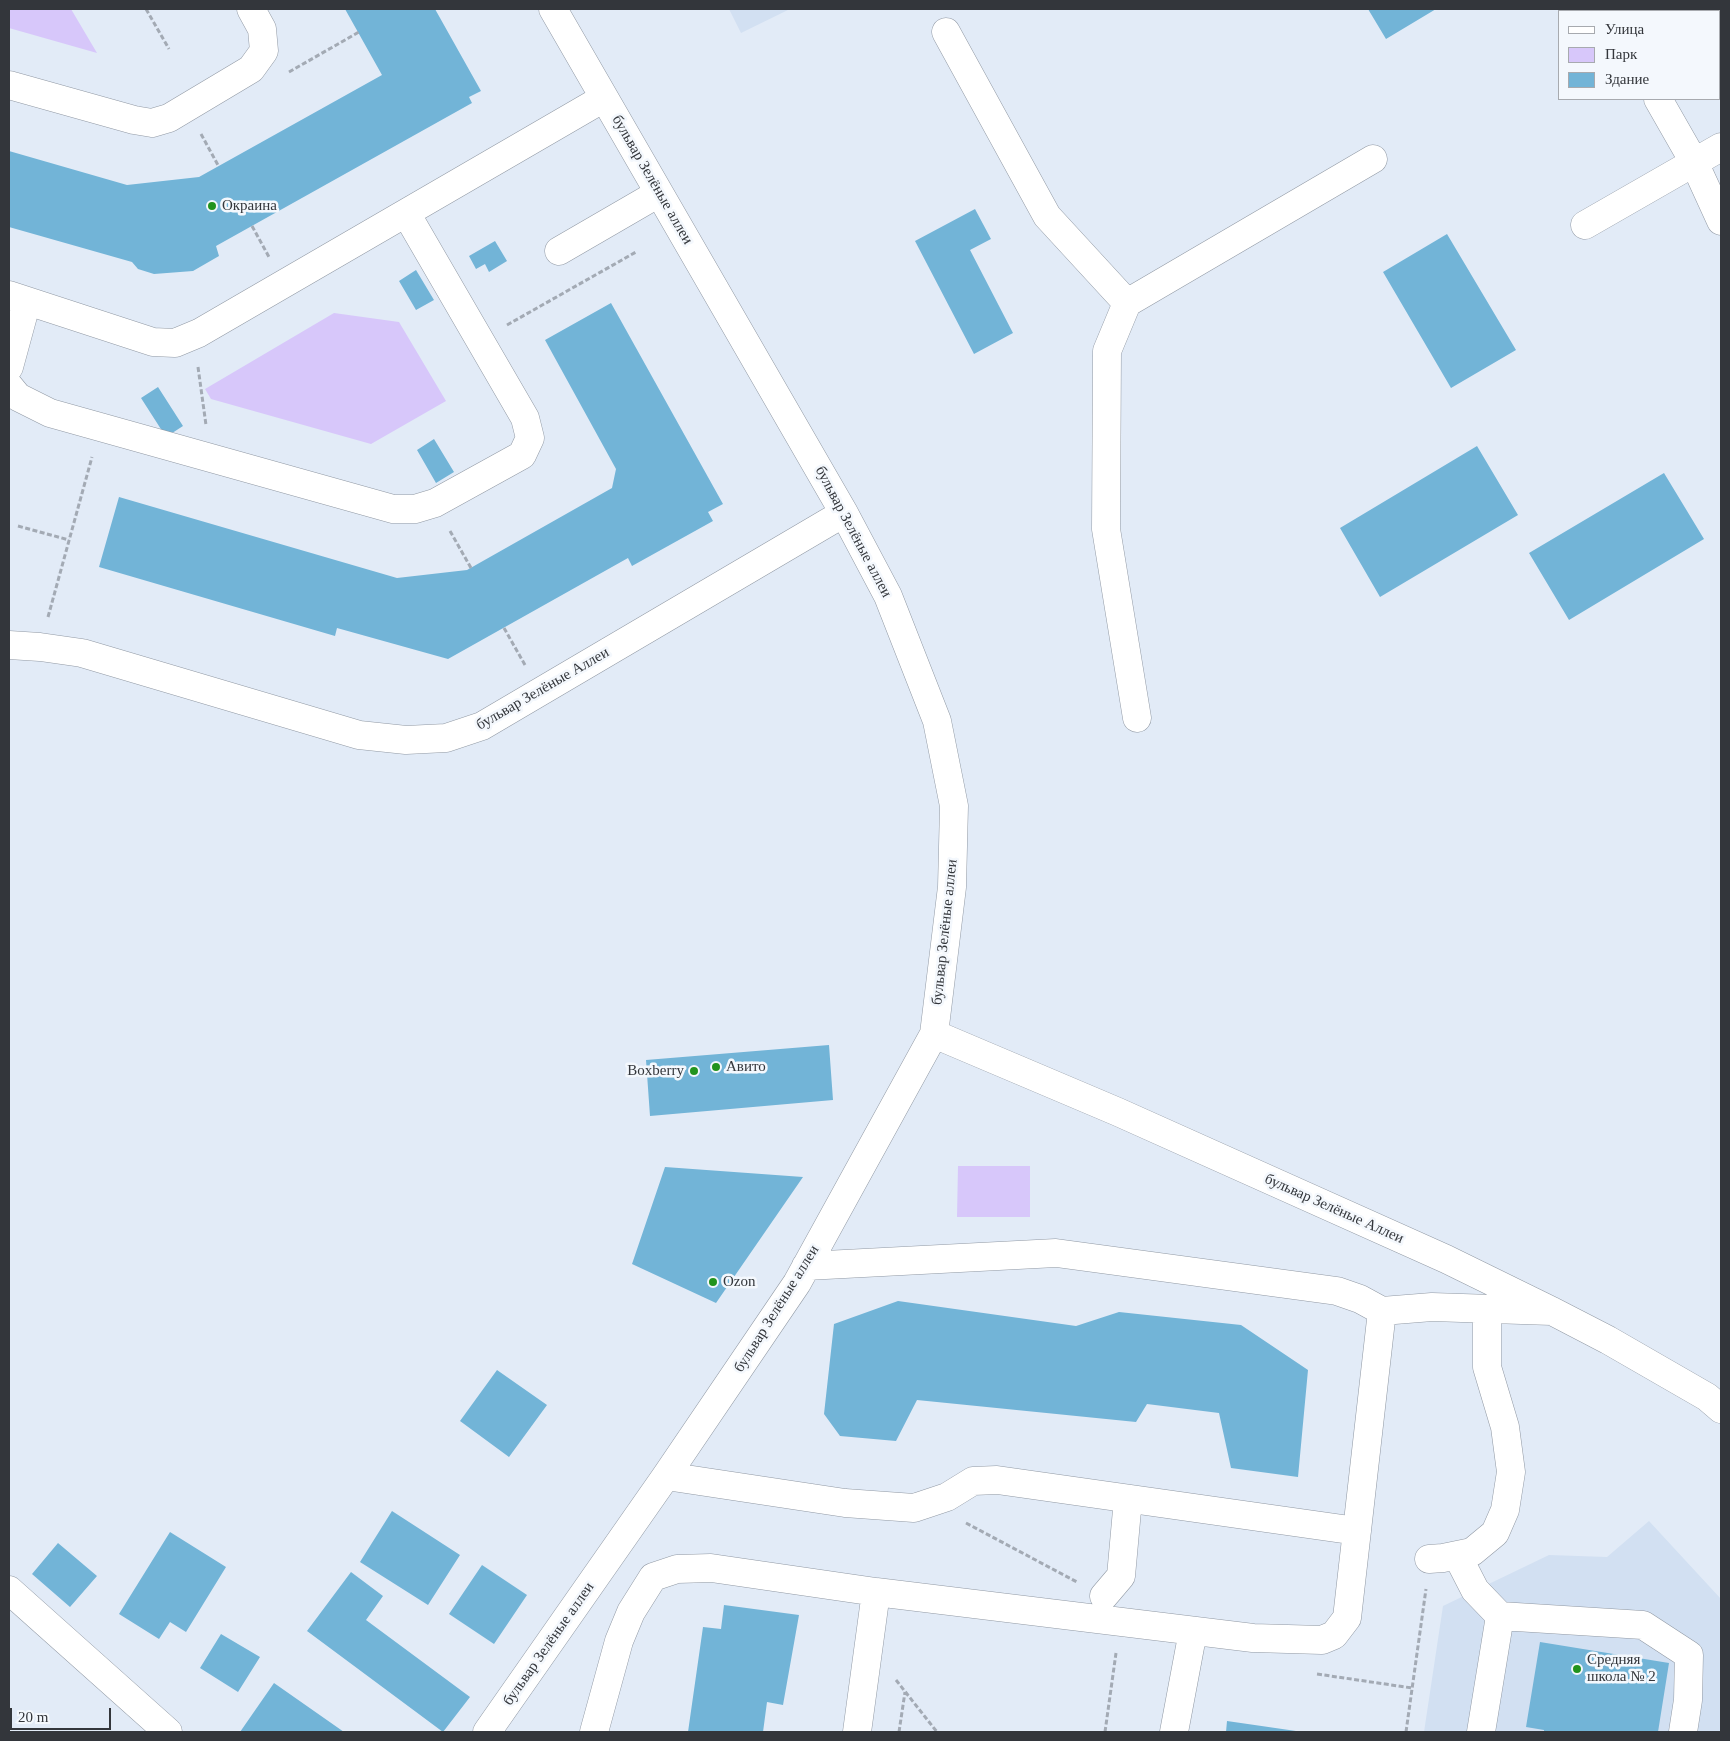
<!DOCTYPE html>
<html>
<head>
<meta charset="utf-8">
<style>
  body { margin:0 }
  #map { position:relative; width:1730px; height:1741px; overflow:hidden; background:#e2ebf7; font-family:"Times New Roman",serif }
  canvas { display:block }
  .frame { position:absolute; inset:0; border:10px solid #33363b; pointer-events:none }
  .legend { position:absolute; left:1558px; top:10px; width:162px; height:90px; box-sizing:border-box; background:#f4f8fd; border:1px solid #a7aaaf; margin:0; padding:6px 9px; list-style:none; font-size:15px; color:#33363b }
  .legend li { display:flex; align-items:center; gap:10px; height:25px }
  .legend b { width:25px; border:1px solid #a7aaaf }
  .scale { position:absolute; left:10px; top:1708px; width:101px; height:22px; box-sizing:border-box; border:2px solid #33363b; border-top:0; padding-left:6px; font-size:15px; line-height:18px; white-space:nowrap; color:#33363b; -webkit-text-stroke:4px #f4f8fd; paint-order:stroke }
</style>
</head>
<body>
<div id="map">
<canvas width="1730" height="1741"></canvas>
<div class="frame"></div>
<ul class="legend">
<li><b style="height:6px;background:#fff"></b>Улица</li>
<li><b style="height:14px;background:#d7c7fa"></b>Парк</li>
<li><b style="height:14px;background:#72b4d7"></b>Здание</li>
</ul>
<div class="scale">20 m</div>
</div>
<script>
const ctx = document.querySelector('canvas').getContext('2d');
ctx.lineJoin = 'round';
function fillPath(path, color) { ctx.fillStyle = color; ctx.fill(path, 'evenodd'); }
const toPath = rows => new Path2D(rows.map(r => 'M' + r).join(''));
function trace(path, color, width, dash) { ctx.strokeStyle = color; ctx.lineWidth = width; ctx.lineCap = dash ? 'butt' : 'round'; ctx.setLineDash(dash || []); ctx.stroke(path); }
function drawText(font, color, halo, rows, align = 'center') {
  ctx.font = font + ' "Times New Roman",serif'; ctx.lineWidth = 5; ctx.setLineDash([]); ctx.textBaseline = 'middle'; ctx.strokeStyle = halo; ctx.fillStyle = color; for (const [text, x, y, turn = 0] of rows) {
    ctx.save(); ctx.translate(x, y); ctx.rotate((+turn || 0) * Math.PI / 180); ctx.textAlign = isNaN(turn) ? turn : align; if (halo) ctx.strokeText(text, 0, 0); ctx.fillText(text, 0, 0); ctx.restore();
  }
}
const built = toPath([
  [729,9,790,9,741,33],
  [1649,1521,1721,1599,1721,1732,1424,1732,1443,1606,1549,1555,1607,1557]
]);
const green = toPath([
  [9,9,71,9,97,53,9,28],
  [334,313,399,322,446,401,371,444,211,399,205,389],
  [958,1166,1030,1166,1030,1217,957,1217]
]);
const building = toPath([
  [345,9,435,9,481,91,469,97,472,103,216,246,219,256,193,271,154,274,138,269,132,262,9,227,9,151,127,185,199,177,382,75],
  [1368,9,1436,9,1386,39],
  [1636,9,1708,9,1709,11,1638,11],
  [1719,28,1721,32,1721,82,1719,83],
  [975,209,991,239,970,250,1013,333,974,354,915,241],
  [1447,234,1516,350,1451,388,1383,272],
  [495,241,507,261,489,272,485,264,476,269,469,256],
  [416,270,434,300,416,310,399,281],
  [611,303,723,504,708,512,713,521,632,566,628,558,448,659,337,628,335,636,99,567,119,497,397,578,467,570,612,488,616,469,545,340],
  [158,387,183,426,166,437,141,398],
  [434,439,454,472,436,483,417,450],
  [1477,446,1518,515,1380,597,1340,528],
  [1664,473,1704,539,1569,620,1529,553],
  [829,1045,833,1100,650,1116,646,1060],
  [665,1167,803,1177,716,1303,632,1264],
  [898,1301,1076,1326,1119,1312,1241,1325,1308,1370,1298,1477,1231,1468,1219,1413,1147,1404,1136,1422,917,1400,896,1441,840,1436,824,1414,834,1324],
  [497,1370,547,1405,509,1457,460,1421],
  [392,1511,460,1555,428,1605,360,1562],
  [170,1532,226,1567,186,1632,170,1622,159,1639,119,1614],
  [58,1543,97,1576,70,1607,32,1574],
  [482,1565,527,1595,494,1644,449,1614],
  [351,1572,383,1596,366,1620,470,1697,443,1732,307,1631],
  [724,1605,799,1615,783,1705,767,1702,763,1732,688,1732,703,1627,721,1629],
  [221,1634,260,1657,238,1692,200,1668],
  [1540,1642,1669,1663,1658,1732,1544,1732,1544,1730,1526,1727],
  [274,1683,344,1732,240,1732],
  [1227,1721,1296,1731,1296,1732,1226,1732]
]);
const path = toPath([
  [146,9,169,49],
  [289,72,359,32],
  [201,134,219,167],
  [252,226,269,257],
  [507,325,636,252],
  [198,367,206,425],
  [18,526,69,540],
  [450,531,471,568],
  [48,617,92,457],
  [504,628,525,665],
  [966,1523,1077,1582],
  [1317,1674,1412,1688],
  [896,1680,937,1732],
  [899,1732,905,1692],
  [1105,1732,1116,1653],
  [1406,1732,1426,1589]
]);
const minor = toPath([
  [1607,9,1608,11],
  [946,32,1047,216,1127,303],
  [9,85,134,120,152,123,169,118,251,69,264,51,262,29,251,9],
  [1658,99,1694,162,1721,221],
  [1585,225,1721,147],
  [559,251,659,193],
  [9,295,153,342,175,343,199,333,604,98],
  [9,367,27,301],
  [9,386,18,397,50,413,393,509,415,509,435,503,522,455,530,438,525,418,406,213],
  [9,645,40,647,82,653,359,735,406,740,446,738,482,726,844,513],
  [1137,718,1106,529,1107,351,1127,303,1373,159],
  [934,1034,1118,1112,1446,1259,1552,1311,1608,1340,1707,1397,1721,1409],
  [806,1266,1056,1253,1337,1291,1360,1299,1382,1311],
  [666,1476,845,1503,914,1508,947,1497,973,1481,997,1480,1357,1531],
  [1457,1555,1475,1590,1500,1616,1643,1625,1689,1655,1688,1700,1683,1732],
  [1429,1559,1443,1558,1472,1552,1495,1533,1505,1510,1511,1472,1505,1427,1487,1367,1487,1309],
  [9,1590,168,1732],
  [1104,1596,1121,1576,1128,1499],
  [487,1732,666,1476,797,1283,934,1034,952,887,954,806,937,721,888,596,844,513,553,9],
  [594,1732,619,1641,631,1612,653,1577,677,1569,711,1568,876,1592,1253,1638,1322,1640,1334,1635,1347,1618,1382,1311,1432,1307,1552,1311],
  [857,1732,876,1592],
  [1174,1732,1193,1631],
  [1481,1732,1500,1616]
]);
const markers = [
  [212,206,5,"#22931d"],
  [716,1067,5,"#22931d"],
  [694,1071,5,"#22931d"],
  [713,1282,5,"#22931d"],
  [1577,1669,5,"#22931d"]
];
const streetNames = [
  ["бульвар Зелёные аллеи",652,180,60],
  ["бульвар Зелёные аллеи",853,532,62],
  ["бульвар Зелёные Аллеи",543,689,-30],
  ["бульвар Зелёные аллеи",945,932,-84],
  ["бульвар Зелёные Аллеи",1334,1209,24],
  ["бульвар Зелёные аллеи",777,1309,-58],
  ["бульвар Зелёные аллеи",549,1644,-55]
];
const poiNames = [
  ["Окраина",222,206],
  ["Авито",726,1067],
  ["Boxberry",684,1071,"right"],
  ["Ozon",723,1282],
  ["Средняя",1587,1660],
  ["школа № 2",1587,1677]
];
fillPath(built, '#d2e0f2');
fillPath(green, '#d7c7fa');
fillPath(building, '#72b4d7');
trace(minor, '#9199a4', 29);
trace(path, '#a3aab4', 3, [5, 2.5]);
trace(minor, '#fff', 28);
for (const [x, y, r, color] of markers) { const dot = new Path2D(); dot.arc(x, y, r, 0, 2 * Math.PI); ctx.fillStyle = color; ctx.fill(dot); trace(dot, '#f4f8fd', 2); }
drawText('15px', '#33363b', '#f4f8fd', streetNames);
drawText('15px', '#33363b', '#f4f8fd', poiNames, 'left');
</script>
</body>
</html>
